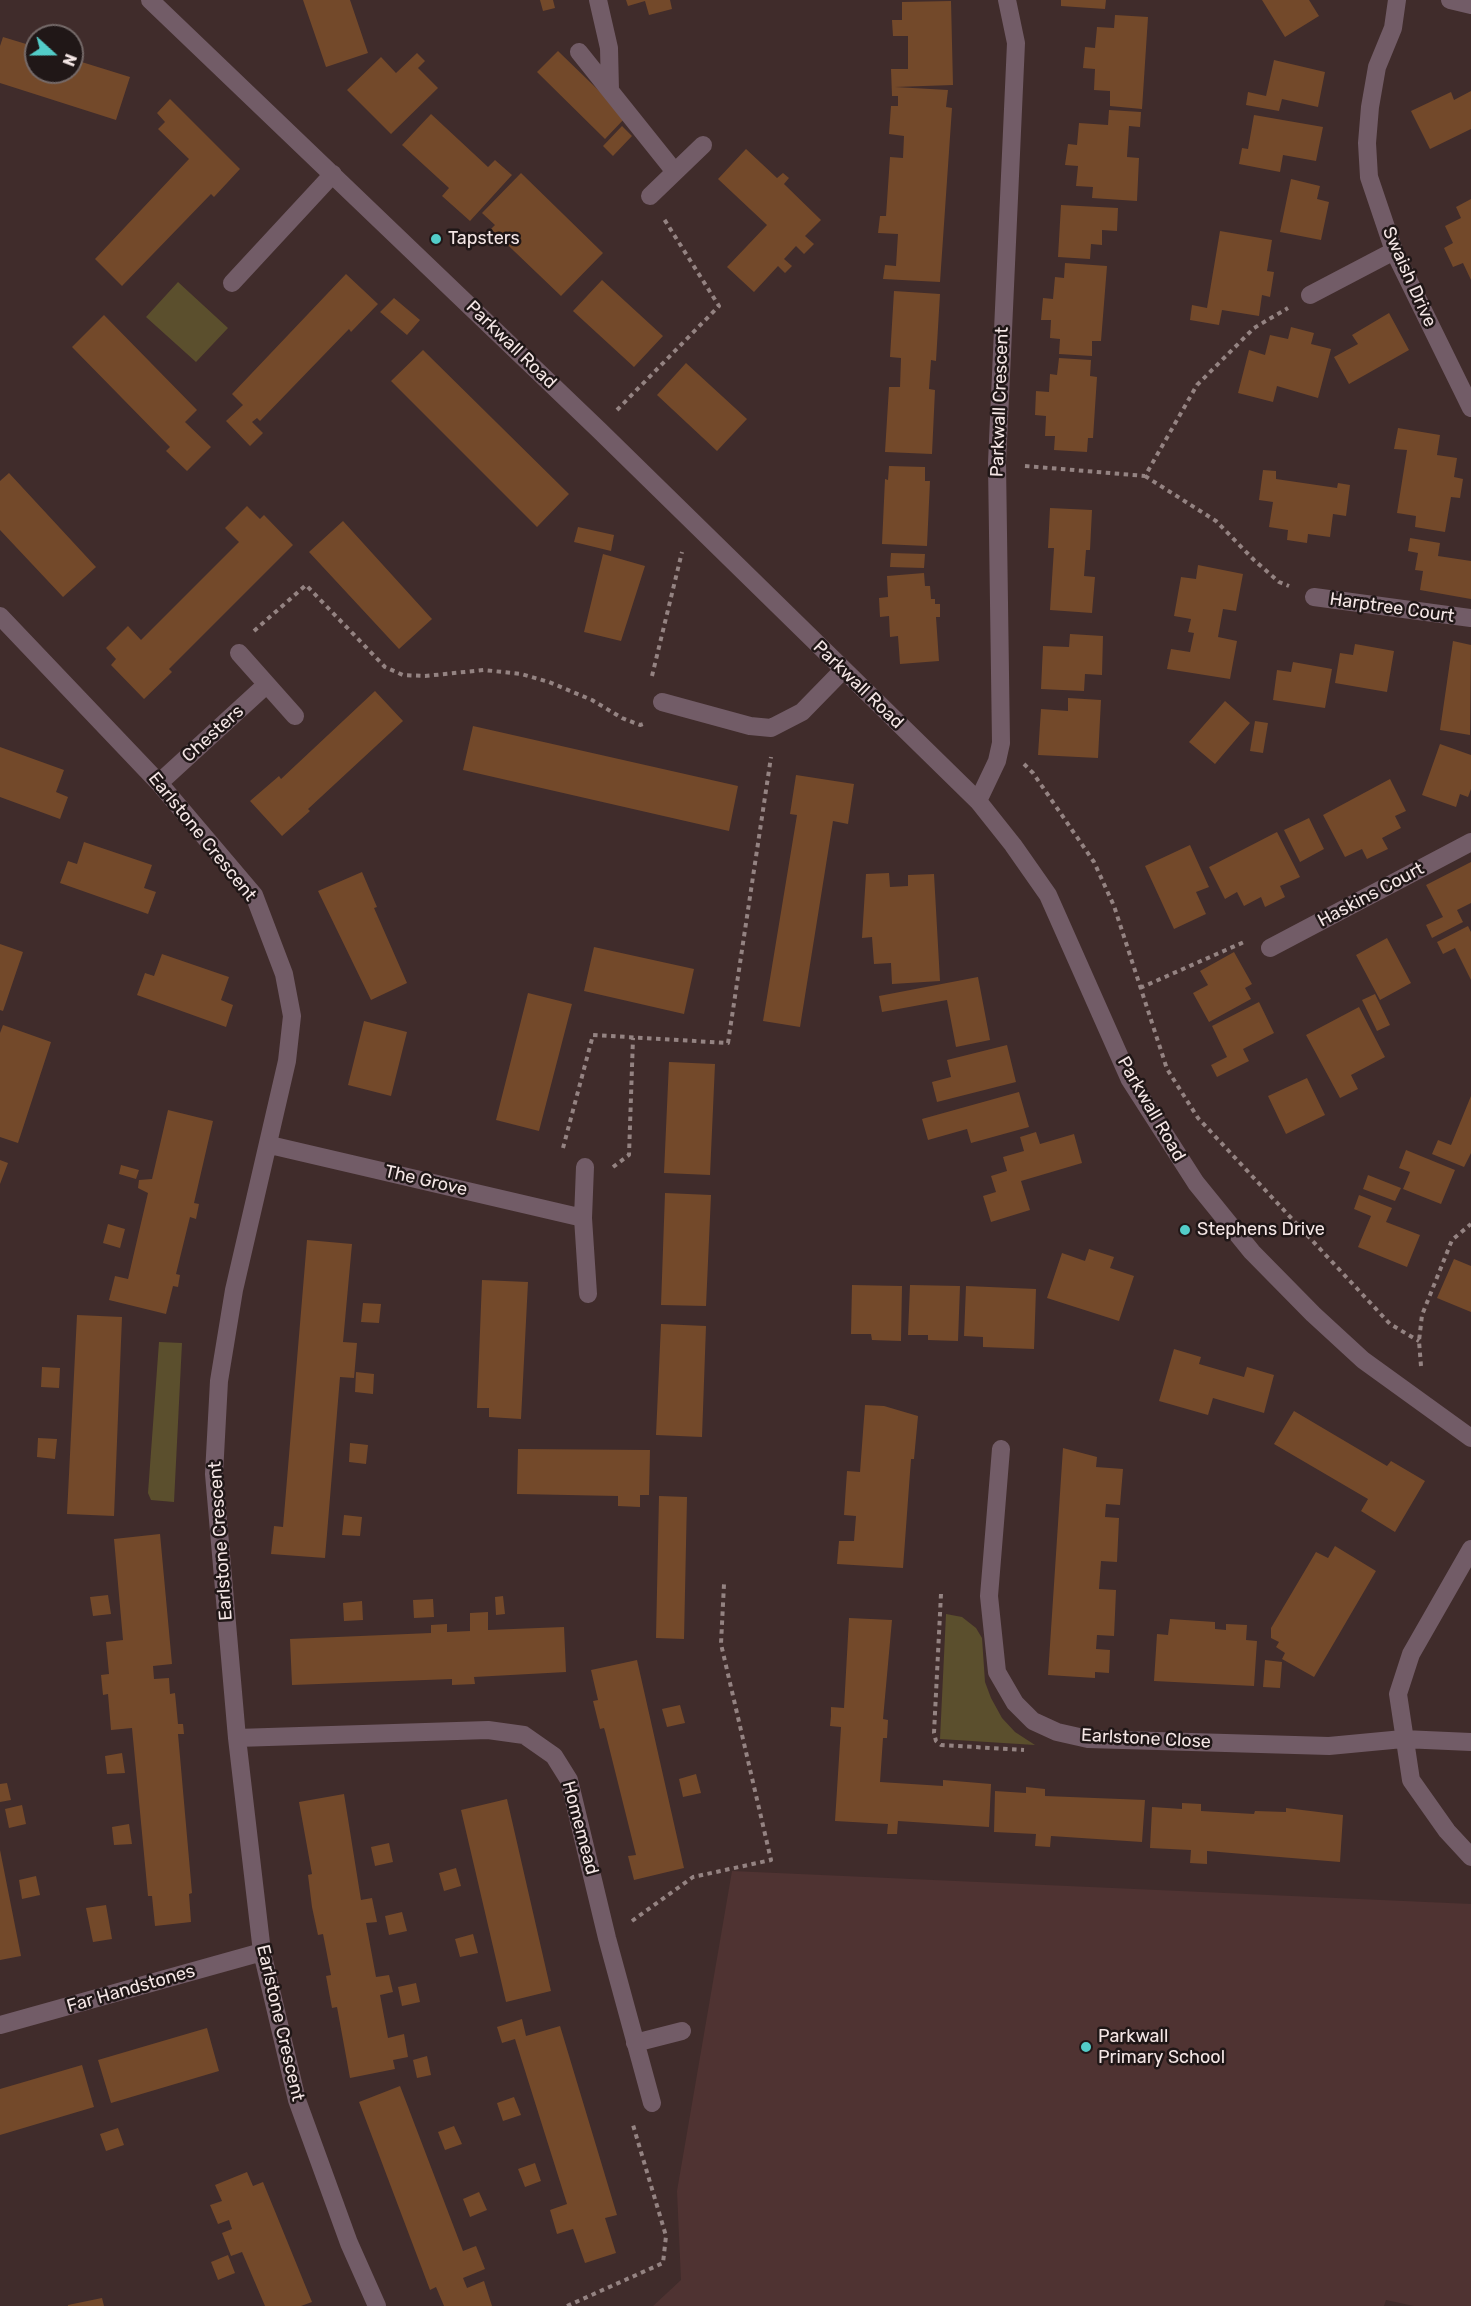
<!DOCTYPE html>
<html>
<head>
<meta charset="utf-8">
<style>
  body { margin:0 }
  #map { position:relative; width:1471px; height:2306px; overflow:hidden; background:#402c2b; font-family:Rubik,sans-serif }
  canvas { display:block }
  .north { position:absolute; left:24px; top:24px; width:60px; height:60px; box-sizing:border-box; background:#201717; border:2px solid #756a69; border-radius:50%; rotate:111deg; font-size:16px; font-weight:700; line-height:24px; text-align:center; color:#f4e6e5 }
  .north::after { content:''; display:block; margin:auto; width:21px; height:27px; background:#53cdc9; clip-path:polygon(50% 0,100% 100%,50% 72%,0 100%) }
</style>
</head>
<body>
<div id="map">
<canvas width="1471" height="2306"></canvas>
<div class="north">N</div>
</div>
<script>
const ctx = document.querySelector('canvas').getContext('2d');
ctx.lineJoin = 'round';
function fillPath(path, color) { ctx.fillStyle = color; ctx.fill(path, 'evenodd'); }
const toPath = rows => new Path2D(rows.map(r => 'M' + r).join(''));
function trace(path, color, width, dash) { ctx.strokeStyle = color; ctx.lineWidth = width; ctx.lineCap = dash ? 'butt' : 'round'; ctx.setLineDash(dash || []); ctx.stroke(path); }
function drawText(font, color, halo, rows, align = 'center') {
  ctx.font = font + ' Rubik,sans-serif'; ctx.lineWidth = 5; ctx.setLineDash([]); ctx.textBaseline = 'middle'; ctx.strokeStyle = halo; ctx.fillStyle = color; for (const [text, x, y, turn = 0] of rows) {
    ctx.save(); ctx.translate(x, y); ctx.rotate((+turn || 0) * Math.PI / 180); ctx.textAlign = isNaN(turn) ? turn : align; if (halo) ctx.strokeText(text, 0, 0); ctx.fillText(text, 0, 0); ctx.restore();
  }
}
const built = toPath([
  [732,1871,1471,1904,1471,2306,1414,2306,1386,2300,1384,2306,653,2306,681,2280,677,2191]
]);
const green = toPath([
  [178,282,228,328,196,362,146,317],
  [159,1342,182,1343,174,1502,151,1500,148,1493],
  [946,1614,962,1617,976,1628,982,1638,985,1682,991,1698,1002,1718,1015,1732,1035,1745,940,1739]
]);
const building = toPath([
  [303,0,350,0,368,53,326,67],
  [540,0,553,0,555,8,543,11],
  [626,0,670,0,672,9,649,15,645,1,628,6],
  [1061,0,1106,0,1105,9,1061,6],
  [1262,0,1309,0,1319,16,1285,37],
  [951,1,953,85,895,87,948,90,946,107,952,108,940,282,883,279,885,265,896,266,898,234,878,233,880,216,886,216,890,157,903,158,904,136,889,134,891,106,898,106,898,96,892,96,891,69,908,69,908,36,893,36,892,20,902,20,902,2],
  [1115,15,1148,17,1142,109,1110,106,1110,91,1094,90,1095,69,1083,68,1085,47,1095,48,1097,27,1114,28],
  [3,37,36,47,36,72,72,72,72,59,130,77,116,120,0,83,0,46],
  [558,51,626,117,605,139,537,72],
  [417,53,425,61,418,68,438,88,391,134,347,90,381,57,396,73],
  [1274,60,1325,72,1318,107,1282,99,1279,111,1246,105,1248,92,1266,96],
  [1471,91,1471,129,1430,149,1411,111,1451,92,1454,100],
  [170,99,240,169,214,197,211,194,122,286,95,259,189,159,158,129,165,122,157,113],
  [1109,110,1141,112,1140,127,1129,126,1127,157,1139,158,1137,201,1092,198,1093,187,1076,186,1078,166,1065,165,1068,144,1077,145,1079,123,1108,125],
  [431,114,488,167,495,160,512,175,470,221,442,196,449,188,402,145],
  [1254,115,1323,127,1316,161,1283,155,1280,172,1239,164,1242,148,1248,149],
  [622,126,632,136,613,156,603,146],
  [746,149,777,178,783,173,789,178,784,184,821,220,805,236,814,244,804,254,796,246,784,259,792,266,785,273,778,266,754,292,727,267,767,225,718,179],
  [521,173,603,253,561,296,491,229,495,225,482,213],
  [1291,179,1320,186,1317,199,1329,202,1321,240,1280,232],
  [1471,199,1471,280,1463,263,1453,267,1444,248,1453,243,1445,226,1461,218,1456,207],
  [1061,205,1118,208,1117,231,1102,230,1102,245,1091,244,1090,259,1058,257],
  [1220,231,1272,240,1267,271,1274,272,1270,297,1262,295,1259,316,1222,310,1219,325,1190,320,1192,305,1207,308],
  [1065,263,1107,266,1101,341,1092,341,1092,356,1059,354,1060,339,1050,338,1051,320,1041,320,1043,298,1053,299,1055,277,1064,278],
  [346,274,378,304,351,332,349,329,260,421,257,418,252,422,263,433,250,446,226,421,243,405,232,394],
  [602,280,663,336,634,367,573,311],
  [894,291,940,294,936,361,931,360,930,374,929,389,935,390,932,454,885,452,889,387,900,387,901,358,890,357],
  [394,298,420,320,407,335,380,312],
  [1389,313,1409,350,1349,384,1334,357,1358,344,1352,335],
  [104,315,197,410,185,422,211,447,187,471,166,451,170,447,72,347],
  [1291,327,1314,333,1311,344,1331,349,1318,398,1277,386,1273,402,1238,393,1249,350,1265,355,1270,335,1288,339],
  [423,350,569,494,537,527,391,381],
  [1059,358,1091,360,1090,376,1097,377,1093,438,1088,438,1087,452,1054,450,1055,436,1045,436,1046,416,1035,415,1036,391,1049,392,1050,374,1057,375],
  [686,363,747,419,717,451,657,395],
  [1398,428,1440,435,1437,455,1457,458,1454,477,1463,479,1460,498,1451,497,1445,532,1415,527,1416,516,1397,513,1407,450,1394,449],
  [889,466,925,467,925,481,930,481,927,546,882,544,885,479,888,480],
  [1263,470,1276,471,1276,479,1337,488,1338,483,1350,485,1346,516,1333,514,1330,537,1308,534,1307,543,1287,540,1288,530,1269,527,1273,502,1259,500],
  [9,473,96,567,63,597,0,530,0,481],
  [247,506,260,519,264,515,293,545,169,669,172,672,144,699,111,665,116,659,106,648,128,626,141,640,239,542,225,528],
  [1050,508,1092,510,1090,550,1086,550,1084,576,1095,577,1092,613,1050,610,1054,548,1048,548],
  [343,521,432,619,399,649,309,552],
  [578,527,614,535,611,551,574,542],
  [1410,538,1440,543,1438,556,1471,561,1471,599,1420,590,1423,571,1415,570,1418,553,1408,551],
  [891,553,925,554,924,568,890,567],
  [603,554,645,566,621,641,584,632],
  [1198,565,1243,574,1236,611,1223,609,1218,637,1237,641,1230,679,1167,669,1171,649,1190,652,1194,633,1188,632,1191,619,1174,616,1181,577,1196,579],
  [924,573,925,586,930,586,931,599,935,599,935,604,940,604,940,617,936,617,939,661,900,664,898,636,890,637,889,616,880,617,879,598,888,597,887,576],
  [1070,634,1103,636,1102,675,1085,674,1084,691,1041,689,1043,646,1069,647],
  [1453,641,1471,645,1470,735,1440,730],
  [1355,644,1394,651,1387,692,1335,683,1340,653,1353,655],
  [1293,662,1332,669,1325,708,1273,700,1277,670,1291,672],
  [375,691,403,721,308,809,310,811,282,836,250,801,279,776,281,779],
  [1068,698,1101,700,1098,758,1038,755,1041,709,1068,711],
  [1225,701,1250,723,1215,764,1189,742],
  [1255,721,1268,723,1263,753,1250,751],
  [473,726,738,786,729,831,463,770],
  [1440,744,1471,755,1471,789,1468,797,1460,794,1456,807,1422,795],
  [0,747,64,770,56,792,68,797,60,819,0,797],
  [796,775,854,784,848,824,833,821,800,1027,763,1021,797,815,790,814],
  [1390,779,1406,811,1395,816,1401,828,1382,838,1388,849,1367,859,1362,849,1345,857,1323,815],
  [1309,818,1324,849,1300,862,1284,830],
  [1277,832,1300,877,1280,886,1285,897,1265,907,1261,897,1244,906,1237,892,1225,899,1209,867],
  [84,842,152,865,144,888,156,892,148,914,60,883,68,861,77,864],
  [1190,845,1209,887,1196,892,1206,914,1174,929,1145,866],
  [1471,862,1471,903,1457,910,1463,922,1432,938,1426,925,1443,917,1426,885],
  [362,872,377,907,374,908,407,983,371,1000,318,891],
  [889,873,890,887,908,886,908,875,934,874,940,981,892,984,891,963,874,964,872,937,862,938,866,874],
  [1468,926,1471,932,1471,980,1455,948,1443,954,1437,942],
  [1387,938,1411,983,1380,1000,1356,955],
  [0,944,23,952,3,1011,0,1010],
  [594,947,694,969,684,1014,584,991],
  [1234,952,1252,984,1245,988,1251,999,1209,1022,1193,993,1208,985,1200,971],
  [162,954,229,977,221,1000,233,1005,226,1027,137,995,145,973,154,976],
  [978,977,990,1040,956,1047,947,1000,882,1012,879,996],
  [528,993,572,1004,539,1131,496,1120],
  [1375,994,1390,1025,1377,1031,1362,1000],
  [1259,1002,1274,1033,1243,1049,1249,1061,1217,1077,1211,1065,1227,1057,1212,1026],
  [1359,1007,1385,1057,1351,1075,1358,1089,1340,1098,1306,1035],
  [364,1021,407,1032,391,1096,348,1085],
  [3,1025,51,1042,18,1143,0,1137,0,1033],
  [1007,1045,1016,1082,937,1102,932,1082,951,1077,947,1060],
  [669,1062,715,1064,710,1175,664,1173],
  [1307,1078,1325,1115,1286,1134,1268,1096],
  [1019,1092,1029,1127,971,1143,967,1129,928,1140,922,1119],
  [1471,1096,1471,1153,1464,1167,1432,1154,1438,1140,1451,1145],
  [168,1110,213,1121,194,1203,199,1204,196,1219,190,1217,176,1274,180,1275,178,1287,173,1286,166,1314,109,1300,115,1276,128,1279,148,1193,138,1188,139,1180,152,1179],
  [1036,1132,1040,1144,1074,1134,1082,1163,1021,1181,1030,1210,991,1222,983,1196,996,1192,991,1176,1007,1171,1003,1157,1024,1151,1020,1137],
  [1406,1150,1455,1170,1441,1204,1403,1189,1410,1172,1399,1168],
  [0,1160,8,1163,0,1184],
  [121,1165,139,1170,136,1179,119,1174],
  [1368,1175,1401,1188,1395,1201,1363,1189],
  [665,1193,711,1195,706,1306,661,1305],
  [1359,1195,1392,1208,1386,1222,1420,1235,1407,1267,1358,1247,1371,1216,1354,1209],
  [108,1224,125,1229,120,1248,103,1243],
  [307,1240,352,1244,343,1342,357,1343,354,1378,340,1377,325,1558,271,1554,274,1526,283,1527],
  [1089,1249,1114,1257,1110,1268,1134,1276,1119,1321,1047,1298,1062,1253,1085,1261],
  [1454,1259,1471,1266,1471,1312,1437,1298],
  [482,1280,528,1282,521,1419,489,1417,489,1408,477,1408],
  [852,1285,902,1286,901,1341,872,1340,871,1334,851,1334],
  [910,1285,960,1286,958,1341,928,1340,928,1335,908,1335],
  [966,1286,1036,1289,1034,1349,983,1347,983,1337,964,1336],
  [363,1303,381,1304,379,1323,361,1322],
  [77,1315,122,1317,114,1516,67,1514],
  [661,1324,706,1326,702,1437,656,1435],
  [1174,1349,1201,1357,1199,1364,1244,1377,1247,1367,1274,1375,1264,1413,1213,1398,1208,1415,1159,1401],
  [42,1367,60,1368,59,1388,41,1387],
  [356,1372,374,1374,373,1394,355,1392],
  [865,1405,884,1406,918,1416,914,1459,911,1459,903,1568,837,1564,839,1541,854,1541,856,1516,844,1515,847,1471,860,1472],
  [1294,1411,1387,1466,1391,1461,1425,1481,1395,1532,1361,1511,1368,1499,1274,1444],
  [38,1438,57,1439,55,1459,37,1457],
  [350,1443,368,1445,366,1464,349,1462],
  [1063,1448,1097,1457,1096,1467,1123,1469,1120,1505,1106,1504,1105,1517,1119,1518,1117,1562,1101,1561,1099,1589,1116,1590,1115,1614,1114,1636,1097,1635,1096,1649,1110,1650,1109,1673,1095,1672,1095,1678,1048,1675],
  [518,1449,650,1450,649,1495,640,1495,640,1507,618,1506,618,1496,517,1494],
  [659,1496,687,1497,684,1639,656,1638],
  [344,1515,362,1517,360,1536,342,1535],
  [160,1534,172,1664,153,1666,154,1679,169,1678,170,1694,175,1693,178,1724,183,1724,184,1734,178,1734,192,1893,189,1894,191,1922,155,1926,152,1896,148,1896,132,1728,111,1730,108,1694,103,1695,101,1675,109,1674,106,1642,123,1640,114,1539],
  [1335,1546,1376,1571,1314,1677,1282,1659,1285,1653,1276,1647,1279,1642,1271,1638,1271,1628,1316,1552,1328,1558],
  [108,1595,111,1614,93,1616,90,1597],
  [503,1596,505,1614,496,1615,495,1597],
  [433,1599,434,1617,414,1618,413,1600],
  [362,1601,363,1620,344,1621,343,1603],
  [488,1612,488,1630,564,1627,566,1672,474,1677,475,1684,452,1685,452,1679,292,1685,290,1639,431,1633,431,1625,447,1624,447,1632,470,1631,470,1613],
  [849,1618,892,1620,883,1719,888,1720,887,1738,883,1738,880,1782,943,1786,943,1780,991,1784,989,1827,898,1821,897,1834,887,1834,888,1824,835,1821,841,1727,830,1726,831,1716,831,1707,844,1708],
  [1170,1619,1215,1622,1215,1629,1226,1630,1226,1624,1247,1625,1246,1640,1257,1641,1254,1686,1154,1681,1157,1634,1168,1635],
  [637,1660,684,1868,634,1880,628,1856,636,1855,605,1731,604,1728,600,1729,593,1701,598,1700,591,1670],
  [1265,1660,1282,1662,1280,1688,1263,1687],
  [680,1705,685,1723,667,1727,662,1709],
  [122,1753,125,1773,107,1774,105,1756],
  [696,1774,701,1793,683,1797,679,1779],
  [7,1783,11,1800,0,1802,0,1784],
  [1026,1787,1045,1789,1045,1796,1145,1800,1142,1842,1051,1836,1050,1847,1035,1846,1036,1834,994,1832,995,1791,1026,1793],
  [344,1794,361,1900,372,1898,377,1922,366,1923,376,1977,389,1975,393,1992,380,1995,388,2038,404,2034,408,2057,393,2060,395,2069,350,2078,337,2007,332,2008,326,1976,331,1975,323,1934,318,1935,312,1907,308,1875,312,1874,299,1802],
  [507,1799,551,1991,506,2002,461,1810],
  [1182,1803,1201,1804,1201,1811,1254,1814,1255,1811,1286,1812,1286,1808,1343,1815,1340,1862,1207,1851,1207,1864,1190,1863,1191,1850,1150,1848,1152,1807,1182,1809],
  [22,1805,26,1824,9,1828,5,1809],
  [129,1824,132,1844,114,1845,112,1827],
  [389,1843,393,1862,375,1866,371,1847],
  [0,1850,21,1956,0,1960],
  [456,1868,461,1886,444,1891,439,1873],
  [36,1876,40,1895,22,1899,19,1880],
  [106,1905,112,1939,93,1942,86,1908],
  [402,1912,407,1931,389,1935,385,1916],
  [473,1934,478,1953,460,1957,455,1939],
  [416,1983,420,2002,402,2006,398,1987],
  [522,2019,526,2036,560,2026,617,2215,605,2218,616,2253,585,2263,573,2229,557,2234,550,2210,567,2204,515,2039,502,2043,497,2027],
  [207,2028,219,2071,111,2103,98,2060],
  [427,2056,431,2075,417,2078,413,2060],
  [82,2065,94,2107,0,2135,0,2089],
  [400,2086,463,2251,476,2246,485,2269,463,2278,467,2288,484,2281,492,2306,444,2306,436,2287,430,2290,359,2102],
  [514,2097,521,2115,503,2121,497,2103],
  [454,2126,462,2144,445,2150,438,2132],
  [118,2128,124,2145,106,2151,100,2134],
  [535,2163,541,2181,525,2187,518,2169],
  [247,2172,253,2186,263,2182,312,2302,301,2306,265,2306,242,2252,231,2256,222,2233,232,2229,229,2220,218,2224,210,2205,222,2201,215,2185],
  [479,2192,487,2210,470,2217,463,2199],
  [228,2255,235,2273,218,2280,211,2262],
  [102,2298,104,2306,68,2306,68,2305]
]);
const path = toPath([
  [617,410,719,306,664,219],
  [1025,466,1145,476,1197,385,1254,328,1288,308],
  [1145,476,1216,521,1254,560,1279,582,1289,586],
  [254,631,306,585,385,667,403,675,425,676,484,670,521,674,549,682,592,700,622,718,640,725,646,723],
  [652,676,682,552],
  [1024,764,1033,773,1094,862,1114,906,1167,1069,1198,1118,1390,1324,1419,1341],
  [1140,988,1244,942],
  [563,1148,593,1035,728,1043,771,757],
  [613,1167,629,1155,633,1038],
  [1421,1366,1419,1341,1422,1315,1452,1240,1471,1224],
  [941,1594,934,1733,936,1741,941,1745,1024,1750],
  [632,1921,693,1877,771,1860,721,1644,724,1584],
  [567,2306,663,2263,666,2236,633,2125]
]);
const minor = toPath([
  [150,0,599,430,978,801,1013,845,1048,895,1130,1080,1196,1183,1252,1252,1313,1314,1363,1360,1471,1438],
  [598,0,609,48,610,90],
  [1397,0,1393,28,1377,67,1370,107,1367,143,1369,177,1394,251,1471,408],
  [1450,0,1471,5],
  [579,52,675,172],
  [650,196,703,145],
  [232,283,333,174],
  [1310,295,1394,251],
  [1314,597,1471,618],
  [0,616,159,783,254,895,284,974,292,1016,287,1061,234,1290,219,1381,214,1474,237,1738,262,1952,297,2100,349,2243,377,2306],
  [239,653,295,716],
  [662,702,750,726,771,728,802,712,843,670],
  [159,783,266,685],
  [978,801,997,761,1001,743,997,463,1016,43,1007,0],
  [1270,948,1471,842],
  [270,1145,583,1218],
  [585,1167,583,1218,588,1294],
  [1001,1449,989,1596,997,1672,1015,1703,1033,1721,1057,1732,1088,1739,1329,1746,1403,1739,1471,1742],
  [1471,1549,1411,1654,1398,1694,1411,1780,1447,1831,1471,1857],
  [237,1738,488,1730,524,1735,554,1756,569,1780,607,1938,652,2103],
  [0,2025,262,1952],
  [635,2043,682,2031]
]);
const markers = [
  [436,239,6,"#53cdc9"],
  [1185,1230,6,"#53cdc9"],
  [1086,2047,6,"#53cdc9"]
];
const poiNames = [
  ["Tapsters",448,239],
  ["Stephens Drive",1197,1230],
  ["Parkwall",1098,2037],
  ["Primary School",1098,2058]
];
const streetNames = [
  ["Swaish Drive",1409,277,66],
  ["Parkwall Road",511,345,44],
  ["Parkwall Crescent",1000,402,-88],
  ["Harptree Court",1392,608,8],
  ["Parkwall Road",858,685,44],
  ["Chesters",213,734,-42],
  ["Earlstone Crescent",202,837,51],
  ["Haskins Court",1371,895,-28],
  ["Parkwall Road",1151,1109,60],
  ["The Grove",426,1181,13],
  ["Earlstone Crescent",221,1541,-94],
  ["Earlstone Close",1146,1739,3],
  ["Homemead",580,1828,75],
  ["Far Handstones",131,1989,-16],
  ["Earlstone Crescent",280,2023,77]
];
fillPath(built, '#4f3332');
fillPath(green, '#5b4f2d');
fillPath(building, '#73492a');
trace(path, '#948382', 4, [4.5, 4.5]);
trace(minor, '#725c67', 18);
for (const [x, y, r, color] of markers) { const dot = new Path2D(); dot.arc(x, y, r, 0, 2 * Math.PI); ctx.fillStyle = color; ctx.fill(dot); trace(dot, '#201717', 2); }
drawText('18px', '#f4e6e5', '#201717', poiNames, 'left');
drawText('18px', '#f4e6e5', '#201717', streetNames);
</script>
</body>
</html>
